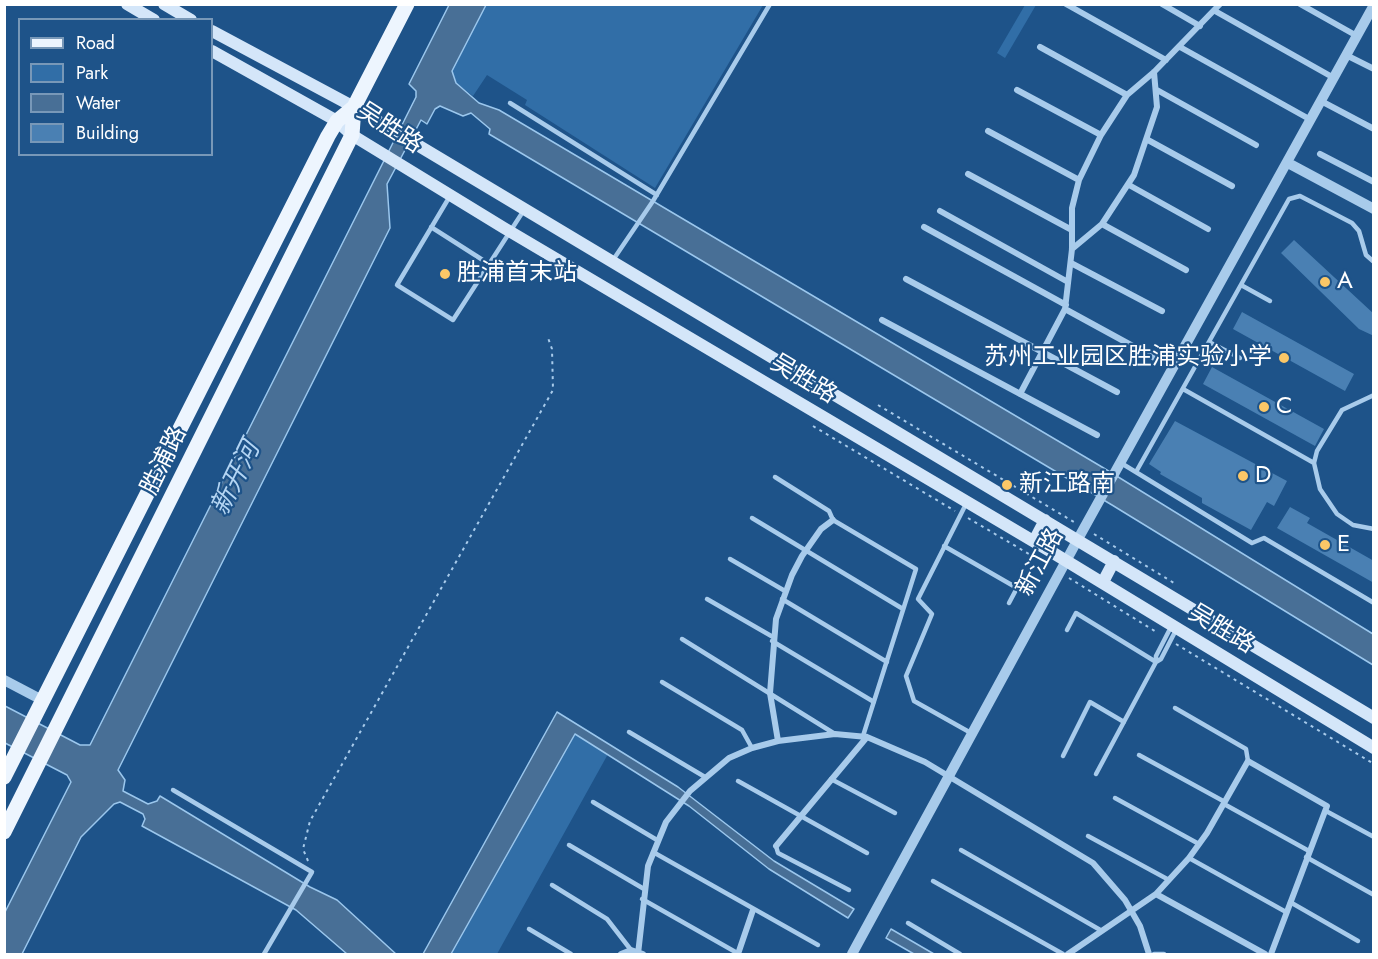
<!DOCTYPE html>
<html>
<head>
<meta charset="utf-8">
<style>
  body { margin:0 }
  #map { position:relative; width:1378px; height:959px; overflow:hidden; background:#1e5389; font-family:Jost,sans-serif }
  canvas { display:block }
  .frame { position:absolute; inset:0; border:6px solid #fff; pointer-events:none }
  .legend { position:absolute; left:18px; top:18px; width:195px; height:138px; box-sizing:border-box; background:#1e5389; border:2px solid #7898b8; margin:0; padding:8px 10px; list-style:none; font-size:18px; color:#fff }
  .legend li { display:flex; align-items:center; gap:12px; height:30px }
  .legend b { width:30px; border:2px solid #7898b8 }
</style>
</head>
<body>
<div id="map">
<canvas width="1378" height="959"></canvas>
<div class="frame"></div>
<ul class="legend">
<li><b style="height:8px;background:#edf5fe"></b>Road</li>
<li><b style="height:16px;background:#316ea7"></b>Park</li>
<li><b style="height:16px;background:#486f96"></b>Water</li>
<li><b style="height:16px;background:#4a80b3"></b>Building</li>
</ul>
</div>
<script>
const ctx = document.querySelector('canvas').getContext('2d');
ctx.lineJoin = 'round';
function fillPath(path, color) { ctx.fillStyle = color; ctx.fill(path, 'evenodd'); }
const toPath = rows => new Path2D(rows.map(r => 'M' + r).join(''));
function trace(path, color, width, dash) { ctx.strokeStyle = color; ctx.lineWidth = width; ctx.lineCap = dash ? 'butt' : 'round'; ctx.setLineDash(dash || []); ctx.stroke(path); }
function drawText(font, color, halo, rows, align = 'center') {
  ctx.font = font + ' Jost,"Noto Sans SC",sans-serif'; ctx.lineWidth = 4.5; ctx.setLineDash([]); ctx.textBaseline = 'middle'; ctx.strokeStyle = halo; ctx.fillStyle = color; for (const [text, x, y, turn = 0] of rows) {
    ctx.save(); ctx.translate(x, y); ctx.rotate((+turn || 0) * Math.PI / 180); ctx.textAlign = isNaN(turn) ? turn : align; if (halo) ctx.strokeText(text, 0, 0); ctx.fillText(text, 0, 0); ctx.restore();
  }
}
const green = toPath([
  [486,5,763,5,655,188,525,105,527,100,487,75,473,96,456,83,452,71],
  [1025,5,1036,5,1005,58,997,53],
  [575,734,608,754,497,954,451,954]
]);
const water = toPath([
  [449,5,486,5,452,71,456,83,479,103,499,110,1102,467,1373,634,1373,665,1112,505,489,134,490,129,471,113,463,116,440,106,435,109,427,124,421,120,387,184,390,228,118,770,125,780,123,791,148,804,157,801,160,796,310,887,337,900,396,954,347,954,296,910,142,826,145,819,143,814,120,802,114,804,81,837,22,954,5,954,4,914,71,782,67,775,5,743,5,706,80,745,90,745,416,97,416,91,409,84,449,5],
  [557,712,678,787,774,861,854,909,848,918,769,869,689,806,575,734,451,954,423,954,557,712],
  [891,929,934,954,914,954,886,938,891,929]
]);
const building = toPath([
  [1294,240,1374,314,1374,336,1359,329,1281,253],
  [1242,312,1354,374,1345,391,1233,329],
  [1212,367,1324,429,1315,446,1203,384],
  [1175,421,1287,481,1274,506,1267,502,1251,530,1202,503,1202,498,1160,474,1161,472,1149,464],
  [1290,507,1310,518,1307,523,1374,561,1374,583,1277,528]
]);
const path = toPath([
  [878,405,1074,522],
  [813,426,955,511],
  [968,518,1051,567],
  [1094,534,1174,583],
  [1069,578,1158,633],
  [1176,644,1374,764],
  [308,861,303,849,310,821,553,390,552,349,547,335]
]);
const service = toPath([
  [510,103,657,195],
  [450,196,397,285,453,320,524,210],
  [431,227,489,264],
  [613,260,653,201,770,4],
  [1241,285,1270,301],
  [1209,342,1240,358],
  [1183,389,1314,463],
  [1374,395,1342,410,1317,451,1314,463,1320,489,1337,514,1353,525,1374,529],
  [1121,463,1252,543,1264,538,1374,603],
  [1136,472,1289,199,1300,196,1352,223,1359,231,1366,255,1374,262],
  [775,477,829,511,833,520,916,569,863,736],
  [966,504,918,599,932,614,906,676,914,701,971,733],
  [752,518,903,609],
  [944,546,1017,588,1009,603],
  [730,559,785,591],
  [707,599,773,637],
  [782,599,887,662],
  [1067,630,1076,613,1156,662],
  [682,639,835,734],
  [772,641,874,702],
  [1156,662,1161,659,1176,630],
  [662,682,742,730,752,748],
  [1175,708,1246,749,1248,761],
  [629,732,705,777],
  [1139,755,1225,802],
  [1063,756,1090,702,1124,722],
  [1096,774,1156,662,1156,656,1172,625],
  [831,779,895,813],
  [738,781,867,853],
  [173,790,312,872,264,954],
  [1115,798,1199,844],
  [593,802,657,840],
  [1224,804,1309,851],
  [1326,811,1374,837],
  [1088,836,1169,880],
  [569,845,644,889],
  [776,846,778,853,849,890],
  [961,850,1102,931],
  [653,852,818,945],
  [1306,857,1374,895],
  [1189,858,1286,912],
  [933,881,1063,954],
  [552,885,607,919,631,950],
  [642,899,739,954],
  [1290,902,1358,941],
  [908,923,960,954],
  [529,929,571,954],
  [1154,954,1164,954]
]);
const minor = toPath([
  [1066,4,1166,60],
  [1162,4,1200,26],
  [1300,4,1357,36],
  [1215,11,1334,78],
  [1040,47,1127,95],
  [1180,47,1311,120],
  [1346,55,1374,69],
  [1017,90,1101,135],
  [1157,90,1256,145],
  [1321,101,1374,129],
  [988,131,1079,180],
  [1148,140,1232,186],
  [1320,154,1374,182],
  [968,174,1070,229],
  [1129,185,1208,229],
  [940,211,1068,282],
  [1102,224,1186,270],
  [924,227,1066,305],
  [1072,249,1102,224,1134,175,1157,107,1154,72],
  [1071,263,1162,311],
  [906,279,1117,392],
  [1065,309,1173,368],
  [882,320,1097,435],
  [1020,394,1065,309,1072,249,1072,208,1079,180,1101,135,1127,95,1154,72,1220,4],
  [778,741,770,693,776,619,792,575,802,556,821,529,833,520],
  [776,846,867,737],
  [1156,894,1265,954],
  [621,954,631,950,643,954],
  [638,954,648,866,666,822,690,791,729,758,752,748,778,741,835,734,867,737,925,762,1093,863,1125,900,1140,926,1149,954],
  [738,954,753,910],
  [1068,954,1156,894,1189,858,1207,833,1248,761,1327,806,1271,954]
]);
const tertiary = toPath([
  [1288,163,1374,209],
  [4,680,44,701],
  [852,954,1078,539,1374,5]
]);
const secondary = toPath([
  [127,4,154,20],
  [164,4,191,20],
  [212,31,354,107,1374,718],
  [212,51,337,121,352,135,504,228,1050,551,1374,748],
  [1034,541,1045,520],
  [1103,582,1114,561]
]);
const primary = toPath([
  [4,777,328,136,337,121,354,107],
  [4,832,352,135,354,107,407,4]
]);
const markers = [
  [445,274,6,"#fbc767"],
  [1325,282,6,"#fbc767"],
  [1284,358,6,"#fbc767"],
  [1264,407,6,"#fbc767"],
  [1243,476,6,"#fbc767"],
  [1007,485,6,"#fbc767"],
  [1325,545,6,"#fbc767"]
];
const streetNames = [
  ["吴胜路",389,129,33],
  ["吴胜路",803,380,31],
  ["胜浦路",165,461,-64],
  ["新江路",1041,563,-62],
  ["吴胜路",1221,630,31]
];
const poiNames = [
  ["胜浦首末站",457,274],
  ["A",1337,282],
  ["苏州工业园区胜浦实验小学",1272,358,"right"],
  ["C",1276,407],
  ["D",1255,476],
  ["新江路南",1019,485],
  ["E",1337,545]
];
const waterNames = [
  ["新开河",237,479,-64]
];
fillPath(green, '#316ea7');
fillPath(water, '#486f96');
trace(water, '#9bc7ed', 1.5);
fillPath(building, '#4a80b3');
trace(path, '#a8cbeb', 2, [3, 4.5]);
trace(service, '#a8cbeb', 4.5);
trace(minor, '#a8cbeb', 6);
trace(tertiary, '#a8cbeb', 10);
trace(secondary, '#d4e6f9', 12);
trace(primary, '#edf5fe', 15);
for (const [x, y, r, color] of markers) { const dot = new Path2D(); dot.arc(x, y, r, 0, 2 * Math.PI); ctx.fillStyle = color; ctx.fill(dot); trace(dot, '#1e5389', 2); }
drawText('24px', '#fff', '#1e5389', streetNames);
drawText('24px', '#fff', '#1e5389', poiNames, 'left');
drawText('italic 26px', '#b4d5f3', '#1e5389', waterNames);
</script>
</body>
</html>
